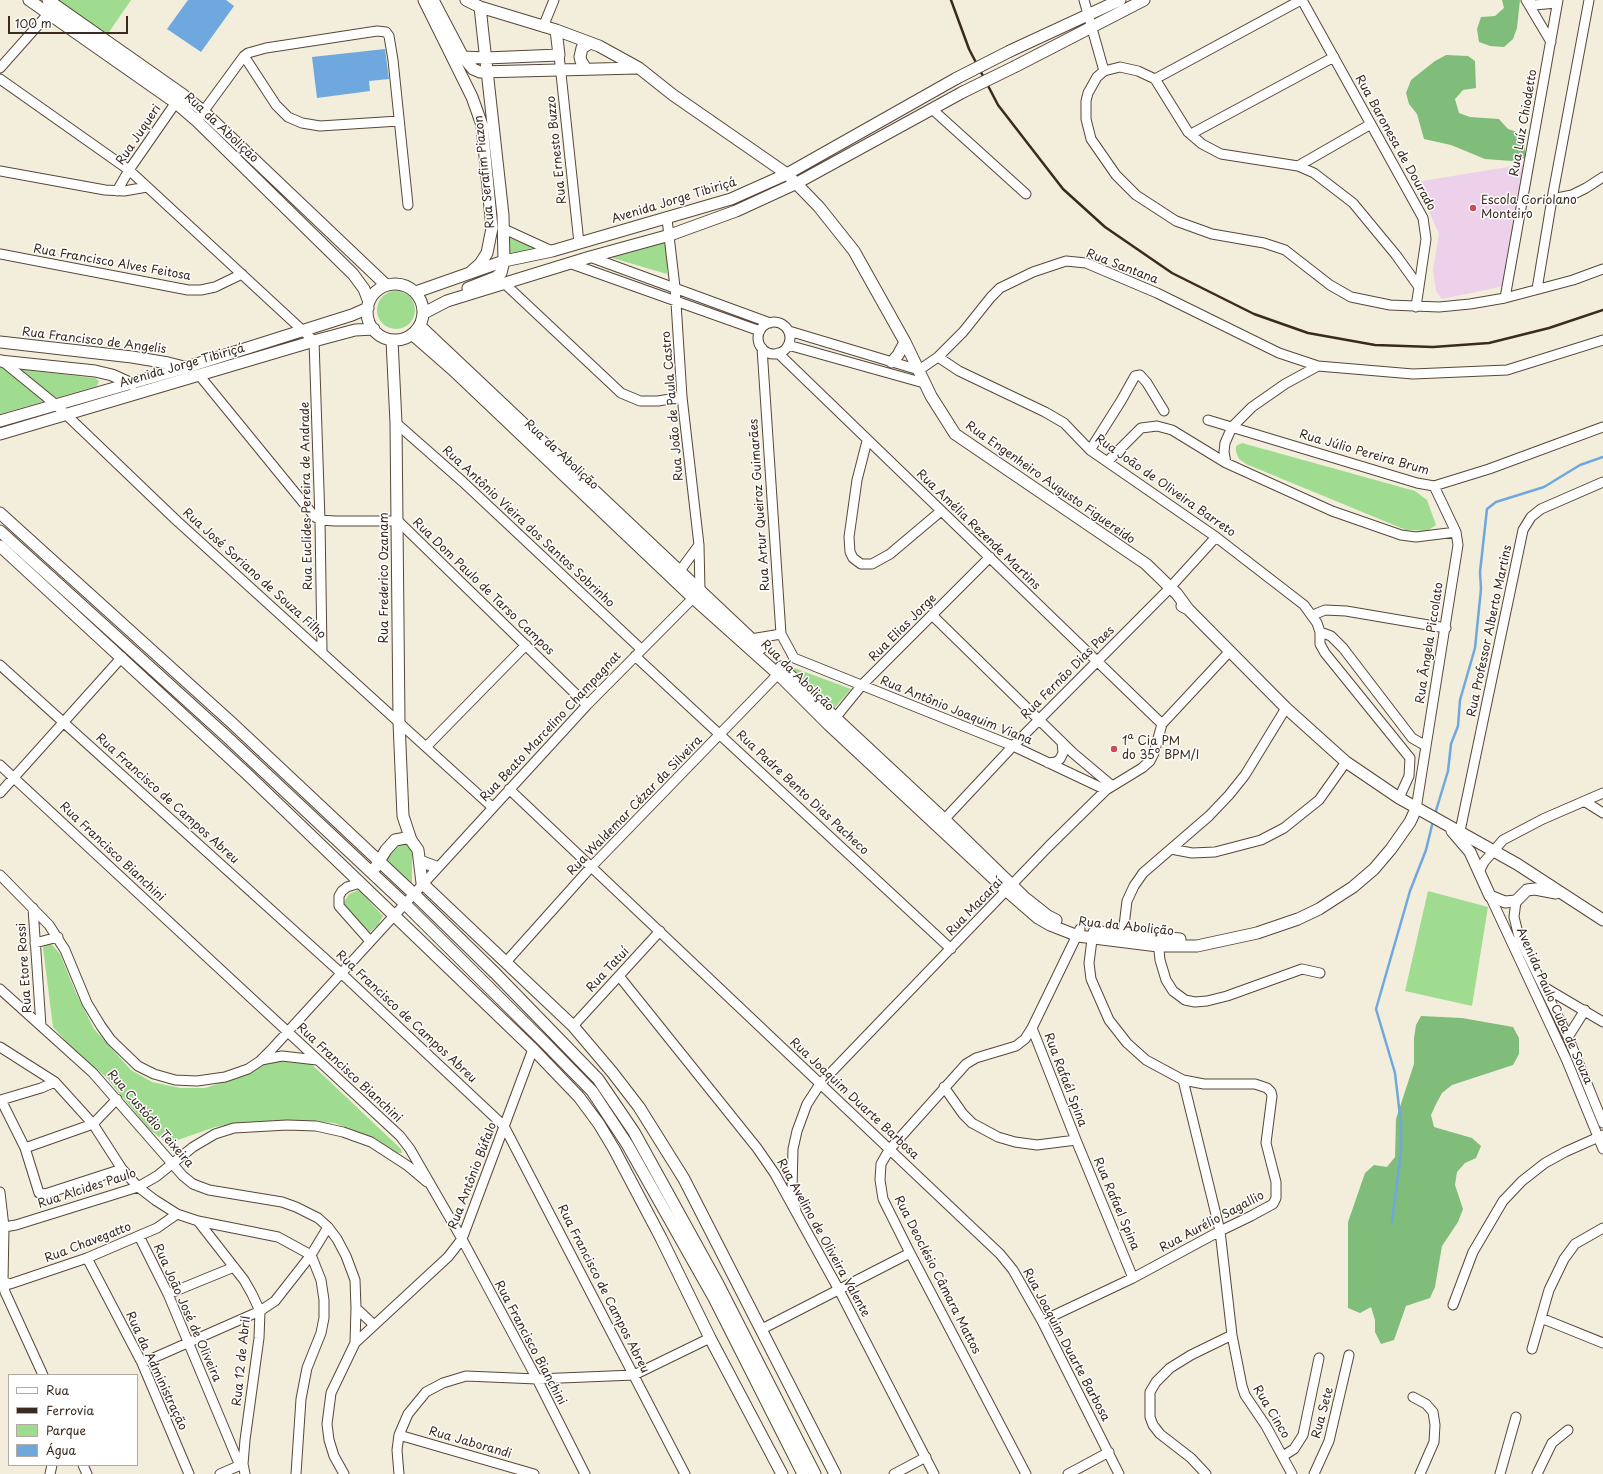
<!DOCTYPE html>
<html>
<head>
<meta charset="utf-8">
<style>
  body { margin:0 }
  #map { position:relative; width:1603px; height:1474px; overflow:hidden; background:#f3eedb; font-family:"Playpen Sans",sans-serif }
  canvas { display:block }
  .legend { position:absolute; left:8px; top:1374px; width:130px; height:92px; box-sizing:border-box; background:#fff; border:1px solid #b1aaa5; margin:0; padding:5px 7px; list-style:none; font-size:12px; color:#3b2a1e }
  .legend li { display:flex; align-items:center; gap:8px; height:20px }
  .legend b { width:20px; border:1px solid #b1aaa5 }
  .scale { position:absolute; left:8px; top:16px; width:120px; height:18px; box-sizing:border-box; border:2px solid #3b2a1e; border-top:0; padding-left:5px; font-size:12px; line-height:14px; white-space:nowrap; color:#3b2a1e; -webkit-text-stroke:3px #fff; paint-order:stroke }
</style>
</head>
<body>
<div id="map">
<canvas width="1603" height="1474"></canvas>
<ul class="legend">
<li><b style="height:5px;background:#fff"></b>Rua</li>
<li><b style="height:5px;background:#3b2a1e"></b>Ferrovia</li>
<li><b style="height:11px;background:#a0dc90"></b>Parque</li>
<li><b style="height:11px;background:#6ea8de"></b>Água</li>
</ul>
<div class="scale">100 m</div>
</div>
<script>
const ctx = document.querySelector('canvas').getContext('2d');
ctx.lineJoin = 'round';
function fillPath(path, color) { ctx.fillStyle = color; ctx.fill(path, 'evenodd'); }
const toPath = rows => new Path2D(rows.map(r => 'M' + r).join(''));
function trace(path, color, width, dash) { ctx.strokeStyle = color; ctx.lineWidth = width; ctx.lineCap = dash ? 'butt' : 'round'; ctx.setLineDash(dash || []); ctx.stroke(path); }
function drawText(font, color, halo, rows, align = 'center') {
  ctx.font = font + ' "Playpen Sans",sans-serif'; ctx.lineWidth = 3; ctx.setLineDash([]); ctx.textBaseline = 'middle'; ctx.strokeStyle = halo; ctx.fillStyle = color; for (const [text, x, y, turn = 0] of rows) {
    ctx.save(); ctx.translate(x, y); ctx.rotate((+turn || 0) * Math.PI / 180); ctx.textAlign = isNaN(turn) ? turn : align; if (halo) ctx.strokeText(text, 0, 0); ctx.fillText(text, 0, 0); ctx.restore();
  }
}
const built = toPath([
  [1526,164,1504,286,1442,299,1436,291,1433,270,1439,234,1416,182]
]);
const green = toPath([
  [54,0,131,0,105,38],
  [505,236,537,249,506,256],
  [667,241,667,274,609,257],
  '377 310a19 19 0 1 1 38 0a19 19 0 1 1-38 0Z',
  [0,367,95,378,99,381,97,386,0,414],
  [1242,443,1415,491,1427,500,1436,525,1427,531,1406,530,1246,464,1239,459,1236,452,1236,446],
  [789,666,851,689,831,712,787,673],
  [402,843,409,845,412,854,412,885,384,859],
  [359,890,383,916,378,925,370,932,363,926,343,904,349,894],
  [1428,891,1488,907,1472,1006,1405,991],
  [49,941,60,954,76,993,94,1029,131,1070,152,1082,180,1088,205,1088,249,1073,275,1056,306,1059,401,1149,402,1153,396,1153,375,1138,334,1123,288,1120,244,1122,215,1127,175,1141,163,1140,149,1129,106,1077,71,1047,53,1027,43,948]
]);
const forest = toPath([
  [1502,0,1520,0,1517,28,1513,39,1504,47,1490,46,1479,42,1477,29,1481,17,1495,16,1504,8],
  [1446,55,1468,56,1475,61,1476,88,1463,90,1455,99,1459,113,1470,117,1499,119,1508,129,1520,133,1525,144,1525,158,1512,161,1485,159,1451,145,1424,139,1417,114,1409,104,1406,93,1411,80,1435,61],
  [1421,1016,1462,1018,1513,1027,1519,1038,1519,1054,1513,1065,1452,1085,1442,1093,1436,1104,1431,1115,1434,1127,1472,1138,1481,1146,1476,1158,1465,1163,1457,1172,1455,1185,1463,1209,1458,1222,1442,1246,1435,1287,1430,1298,1406,1306,1394,1340,1381,1344,1375,1332,1375,1320,1371,1307,1360,1313,1348,1308,1348,1222,1365,1173,1374,1165,1387,1167,1395,1157,1396,1119,1414,1064,1414,1038,1416,1025]
]);
const water = toPath([
  [188,0,226,0,234,6,201,52,167,29],
  [385,49,389,79,369,81,370,91,317,98,312,57]
]);
const stream = toPath([
  [1435,814,1448,771,1451,744,1458,726,1460,700,1475,648,1481,589,1480,572,1487,509,1496,502,1544,487,1580,465,1603,457],
  [1392,1222,1401,1152,1401,1124,1395,1073,1376,1009,1410,891,1426,850,1433,821]
]);
const minor = toPath([
  [1084,0,1104,71],
  [1302,0,1423,218,1426,239,1416,307],
  [1526,0,1551,42],
  [1527,1,1534,5,1557,3],
  [543,27,554,0],
  [559,55,579,243],
  [244,56,276,105,288,117,302,123,320,126,399,121],
  [0,68,48,14],
  [0,79,129,170,314,341,320,520,322,651],
  [1155,79,1301,0],
  [932,109,1026,194],
  [200,116,244,56,248,53,266,48,377,31,386,32,389,36,393,60,408,205],
  [1191,134,1334,57],
  [1298,166,1371,124],
  [0,171,105,190,124,191,147,187],
  [117,191,129,170,179,98],
  [1552,199,1572,195,1586,188,1603,177],
  [504,229,552,251],
  [0,254,188,290,201,290,215,287,242,274],
  [590,257,770,323],
  [569,263,760,331],
  [505,284,621,393,640,401,658,401,682,397],
  [1419,287,1396,255,1353,203,1314,173,1298,166,1221,154,1202,144,1188,132,1155,79,1138,71,1120,67,1104,71,1097,77,1088,93,1086,101,1086,119,1091,139,1116,175,1136,195,1176,221,1212,234,1264,243,1285,250,1330,285,1351,297,1390,305,1439,307,1470,304,1505,298,1573,280,1603,269],
  [1537,289,1552,199,1589,0],
  [1505,298,1558,0],
  '758 338a16 16 0 1 1 32 0a16 16 0 1 1-32 0Z',
  [789,331,919,370,938,357,963,332,991,297,1000,288,1033,272,1066,261,1086,263,1157,293,1279,353,1318,366],
  [788,345,924,383],
  [762,348,781,634,794,658,1013,746,1106,790],
  [778,353,1162,724],
  [938,357,959,371,1045,412,1064,423,1090,450,1216,537,1304,605,1317,623,1320,632,1320,644,1325,653,1410,758,1409,776,1399,798],
  [1,360,55,404,176,520,492,807],
  [199,375,315,517,320,520,335,521,398,521,587,705],
  [1208,420,1417,483,1434,486,1489,469,1603,427],
  [396,423,463,482,641,649],
  [867,441,857,480,849,537,850,552,853,558,861,564,872,564,890,554,941,511],
  [1090,450,1121,401,1135,376,1140,375,1147,383,1164,411],
  [1108,461,1141,428,1157,426,1172,430,1226,463,1332,511,1401,535,1416,537,1456,532],
  [1226,463,1224,452,1225,443,1232,427,1252,407,1285,384,1318,366,1413,374,1507,370,1603,340],
  [676,576,699,545],
  [1313,615,1325,610,1346,611,1446,628],
  [933,616,1073,753,1111,785],
  [1320,632,1331,636,1343,648,1412,738,1426,746],
  [751,639,781,634],
  [635,656,951,949],
  [0,665,341,973,504,1126,685,1474],
  [836,717,862,685,990,557],
  [426,747,526,645],
  [1048,763,1056,762,1060,759,1063,753,1062,742],
  [0,765,400,1136,410,1149,462,1239,537,1379,585,1474],
  [509,789,1000,1254,1013,1270,1042,1321,1119,1474],
  [0,793,122,657],
  [1584,801,1603,813],
  [1416,809,1458,545,1456,532,1434,486],
  [940,824,1013,746,1166,592,1216,537],
  [1460,831,1523,530,1531,517,1541,509,1603,482],
  [1171,849,1192,853,1215,852,1261,840,1284,828,1319,800,1346,762],
  [1480,870,1484,862,1503,840,1543,819,1603,793],
  [0,875,49,925,65,950,87,1003,101,1026,111,1040,138,1066,154,1074,175,1080,197,1081,225,1077,248,1069,260,1061,271,1050,587,705,700,591,699,545,682,397,675,287,667,219],
  [360,883,347,887,342,891,339,896,339,906,370,941],
  [1490,896,1567,1061,1603,1149],
  [1516,901,1514,917,1519,937,1568,1037,1603,1123],
  [33,908,41,1026],
  [1123,934,1127,901,1134,886,1143,873,1209,816,1229,795,1245,775,1286,708],
  [1158,941,1160,960,1166,980,1173,991,1185,1000,1195,1002,1207,1001,1227,996,1302,969,1320,973],
  [35,943,58,937],
  [506,962,591,867,782,670],
  [619,976,757,1148,775,1174,839,1290,934,1474],
  [1544,987,1603,1022],
  [0,989,93,1073,183,1176,193,1184,209,1190,282,1202,296,1207,318,1218,328,1227,337,1239,346,1256,355,1280,356,1308,355,1343,331,1393,327,1424,329,1440,334,1456,344,1474],
  [573,1026,660,931],
  [1032,1028,1076,1140,1133,1278],
  [1568,1037,1585,1010],
  [0,1047,55,1082,93,1124,122,1169,138,1187,155,1200,177,1214,198,1221,278,1237,311,1255,321,1280,324,1300,324,1318,321,1333,307,1368,301,1399,296,1474],
  [261,1060,282,1056,317,1060],
  [1183,1080,1220,1231,1232,1335,1242,1386,1245,1395,1266,1426,1292,1474],
  [55,1082,41,1088,1,1100,25,1148,39,1193,45,1194,122,1169],
  [944,1087,963,1114,972,1123,998,1137,1015,1142,1037,1145,1076,1140],
  [25,1148,93,1124,117,1099],
  [0,1192,4,1227,3,1282,5,1292,43,1375],
  [796,1211,792,1189,793,1149,797,1131,807,1104,820,1084,1049,846,1106,790,1142,768,1150,761,1154,753,1162,724,1230,651],
  [198,1221,244,1280,252,1294,260,1311,259,1338,245,1440,243,1464,245,1474],
  [4,1227,16,1225,138,1187,157,1176,193,1147,215,1134,234,1128,287,1125,316,1126,343,1132,371,1142,408,1166,427,1182],
  [139,1236,168,1294,240,1466],
  [87,1258,142,1363,189,1474],
  [0,1280,10,1284,87,1258,157,1228,177,1214],
  [168,1294,234,1267],
  [1453,1305,1473,1252,1503,1201,1522,1181,1545,1163,1565,1152,1603,1135],
  [356,1308,374,1325],
  [1541,1318,1603,1343],
  [1042,1321,1133,1278,1220,1231,1251,1216,1273,1204,1276,1198,1276,1182,1266,1143,1272,1096,1271,1092,1267,1088,1255,1084,1204,1084,1183,1080,1146,1060,1127,1043,1109,1020,1091,979,1089,963,1093,932],
  [762,1329,910,1253],
  [355,1343,448,1257,462,1239,533,1049],
  [1532,1349,1549,1290,1564,1259,1575,1244,1603,1228],
  [142,1363,260,1311,275,1301,311,1255,328,1227],
  [1413,1397,1426,1404,1433,1412,1435,1425,1434,1442,1420,1474],
  [399,1435,534,1474],
  [1283,1456,1294,1449,1303,1435,1319,1358],
  [83,1465,87,1474],
  [50,1474,52,1465],
  [220,1474,243,1464],
  [399,1474,397,1450,399,1435,408,1414,426,1392,443,1383,466,1376,537,1379,634,1375,710,1338],
  [894,1474,926,1457],
  [1026,1474,910,1253,883,1199,880,1180,881,1164,889,1150,966,1064,976,1058,1016,1046,1025,1039,1032,1028,1080,929],
  [1068,1474,1109,1452],
  [1206,1474,1191,1458,1160,1434,1153,1425,1150,1417,1150,1392,1156,1382,1170,1368,1191,1355,1232,1335],
  [1314,1474,1329,1441,1349,1355],
  [1500,1474,1516,1417],
  [1537,1474,1552,1443,1568,1430]
]);
const major = toPath([
  [29,0,176,103,197,121,353,274,364,289,369,302],
  [48,0,182,94,203,111,386,285],
  [424,0,472,97,482,125,492,228,487,253,480,264,472,271],
  [433,0,463,57,473,69,480,72,637,68],
  [466,0,480,7,556,30,599,46,639,68,673,95,787,174,819,207,854,251,905,342,931,396,955,434,1146,564,1177,594,1188,609],
  [1010,51,1120,0],
  [463,57,486,58,559,55,556,30],
  [1016,66,1144,0],
  [586,69,581,61,580,57,582,48,590,43],
  '367 312a28 28 0 1 1 56 0a28 28 0 1 1-56 0Z',
  [468,288,496,277,501,273,504,261,503,215,480,7],
  [416,292,504,261,552,251,731,199,787,174,957,78],
  [424,313,447,301,590,257,670,235,736,211,797,183,963,92],
  [420,326,761,648],
  [412,334,452,369,693,598,779,675,829,725,1007,891,1038,918,1050,925,1078,936,1158,946,1197,946,1257,933,1298,919,1319,909,1353,887,1374,869,1391,849,1410,822,1416,809],
  [392,340,396,423,399,722,403,816,411,840],
  [0,342,132,357,168,363,184,367],
  [0,361,95,371,112,375,132,384],
  [892,362,898,355,905,342],
  [0,421,184,368,352,315,368,308],
  [0,434,314,341,355,330,374,329],
  [0,513,232,723,413,893,495,973,598,1079,634,1132,718,1284,815,1474],
  [0,531,226,736,404,903,546,1044,592,1091,627,1144,714,1298,803,1474],
  [0,546,247,774,533,1049,579,1097,599,1124,614,1149,661,1238,710,1338,782,1474],
  [1182,606,1188,609,1286,708,1346,762,1399,798,1517,864,1603,920],
  [781,667,944,819,1024,897,1048,916,1056,920],
  [1452,831,1470,852,1490,896,1505,902,1516,901,1527,890,1535,889,1556,893],
  [420,861,436,867],
  [375,868,386,850,395,840,406,838,411,840,418,850,422,883,573,1026,612,1072,639,1107,684,1179,835,1474],
  [1099,932,1180,939]
]);
const rail = toPath([
  [951,0,969,49,998,105,1063,189,1105,227,1172,273,1254,314,1308,333,1375,345,1433,347,1489,343,1549,328,1603,310]
]);
const majorBridge = toPath([
  [957,78,1010,51],
  [963,92,1016,66]
]);
const markers = [
  [1473,208,4,"#d1495b"],
  [1114,749,4,"#d1495b"]
];
const streetNames = [
  ["Rua Luíz Chiodetto",1524,123,-80],
  ["Rua da Abolição",221,128,43],
  ["Rua Juqueri",139,135,-56],
  ["Rua Baronesa de Dourado",1395,143,61],
  ["Rua Ernesto Buzzo",557,150,-96],
  ["Rua Serafim Piazon",485,172,-96],
  ["Avenida Jorge Tibiriçá",674,201,-17],
  ["Rua Francisco Alves Feitosa",112,263,10],
  ["Rua Santana",1122,267,21],
  ["Rua Francisco de Angelis",94,341,7],
  ["Avenida Jorge Tibiriçá",182,366,-16],
  ["Rua João de Paula Castro",673,406,-95],
  ["Rua Júlio Pereira Brum",1364,453,16],
  ["Rua da Abolição",561,455,43],
  ["Rua Engenheiro Augusto Figuereido",1050,483,35],
  ["Rua João de Oliveira Barreto",1165,486,35],
  ["Rua Euclides Pereira de Andrade",307,496,-91],
  ["Rua Artur Queiroz Guimarães",760,505,-94],
  ["Rua Antônio Vieira dos Santos Sobrinho",528,527,43],
  ["Rua Amélia Rezende Martins",978,530,44],
  ["Rua José Soriano de Souza Filho",254,574,42],
  ["Rua Frederico Ozanam",385,578,-90],
  ["Rua Dom Paulo de Tarso Campos",483,587,44],
  ["Rua Elias Jorge",903,628,-45],
  ["Rua Professor Alberto Martins",1490,631,-78],
  ["Rua Ângela Piccolato",1430,643,-81],
  ["Rua Fernão Dias Paes",1068,673,-45],
  ["Rua da Abolição",797,676,44],
  ["Rua Antônio Joaquim Viana",956,711,22],
  ["Rua Beato Marcelino Champagnat",551,727,-47],
  ["Rua Padre Bento Dias Pacheco",802,793,43],
  ["Rua Francisco de Campos Abreu",167,799,42],
  ["Rua Waldemar Cézar da Silveira",635,806,-46],
  ["Rua Francisco Bianchini",112,852,43],
  ["Rua Macaraí",975,907,-46],
  ["Rua da Abolição",1126,927,6],
  ["Rua Etore Rossi",25,968,-94],
  ["Rua Tatuí",608,970,-47],
  ["Avenida Paulo Cuba de Souza",1554,1006,66],
  ["Rua Francisco de Campos Abreu",406,1017,43],
  ["Rua Francisco Bianchini",349,1073,43],
  ["Rua Rafaél Spina",1065,1080,69],
  ["Rua Joaquim Duarte Barbosa",854,1099,43],
  ["Rua Custódio Teixeira",150,1119,49],
  ["Rua Antônio Búfalo",473,1176,-69],
  ["Rua Alcides Paulo",87,1189,-18],
  ["Rua Rafael Spina",1116,1204,67],
  ["Rua Aurélio Sagallio",1212,1222,-28],
  ["Rua Avelino de Oliveira Valente",823,1238,61],
  ["Rua Chavegatto",88,1243,-21],
  ["Rua Deoclésio Câmara Mattos",937,1275,63],
  ["Rua Francisco de Campos Abreu",603,1289,63],
  ["Rua João José de Oliveira",187,1313,66],
  ["Rua Francisco Bianchini",530,1343,62],
  ["Rua Joaquim Duarte Barbosa",1066,1345,62],
  ["Rua 12 de Abril",242,1361,-84],
  ["Rua da Administração",156,1371,65],
  ["Rua Cinco",1271,1412,59],
  ["Rua Sete",1323,1413,-75],
  ["Rua Jaborandi",470,1443,16]
];
const poiNames = [
  ["Escola Coriolano",1481,201],
  ["Monteiro",1481,215],
  ["1ª Cia PM",1122,742],
  ["do 35º BPM/I",1122,756]
];
fillPath(built, '#edd0e9');
fillPath(green, '#a0dc90');
fillPath(forest, '#80bc7a');
fillPath(water, '#6ea8de');
trace(stream, '#6ea8de', 2.5);
trace(minor, '#57473a', 11);
trace(major, '#57473a', 13);
trace(minor, '#fff', 9);
trace(major, '#fff', 11);
trace(rail, '#3b2a1e', 2.5);
trace(majorBridge, '#57473a', 13, []);
trace(majorBridge, '#fff', 11);
for (const [x, y, r, color] of markers) { const dot = new Path2D(); dot.arc(x, y, r, 0, 2 * Math.PI); ctx.fillStyle = color; ctx.fill(dot); trace(dot, '#fff', 1.5); }
drawText('12px', '#3b2a1e', '#fff', streetNames);
drawText('12px', '#3b2a1e', '#fff', poiNames, 'left');
</script>
</body>
</html>
